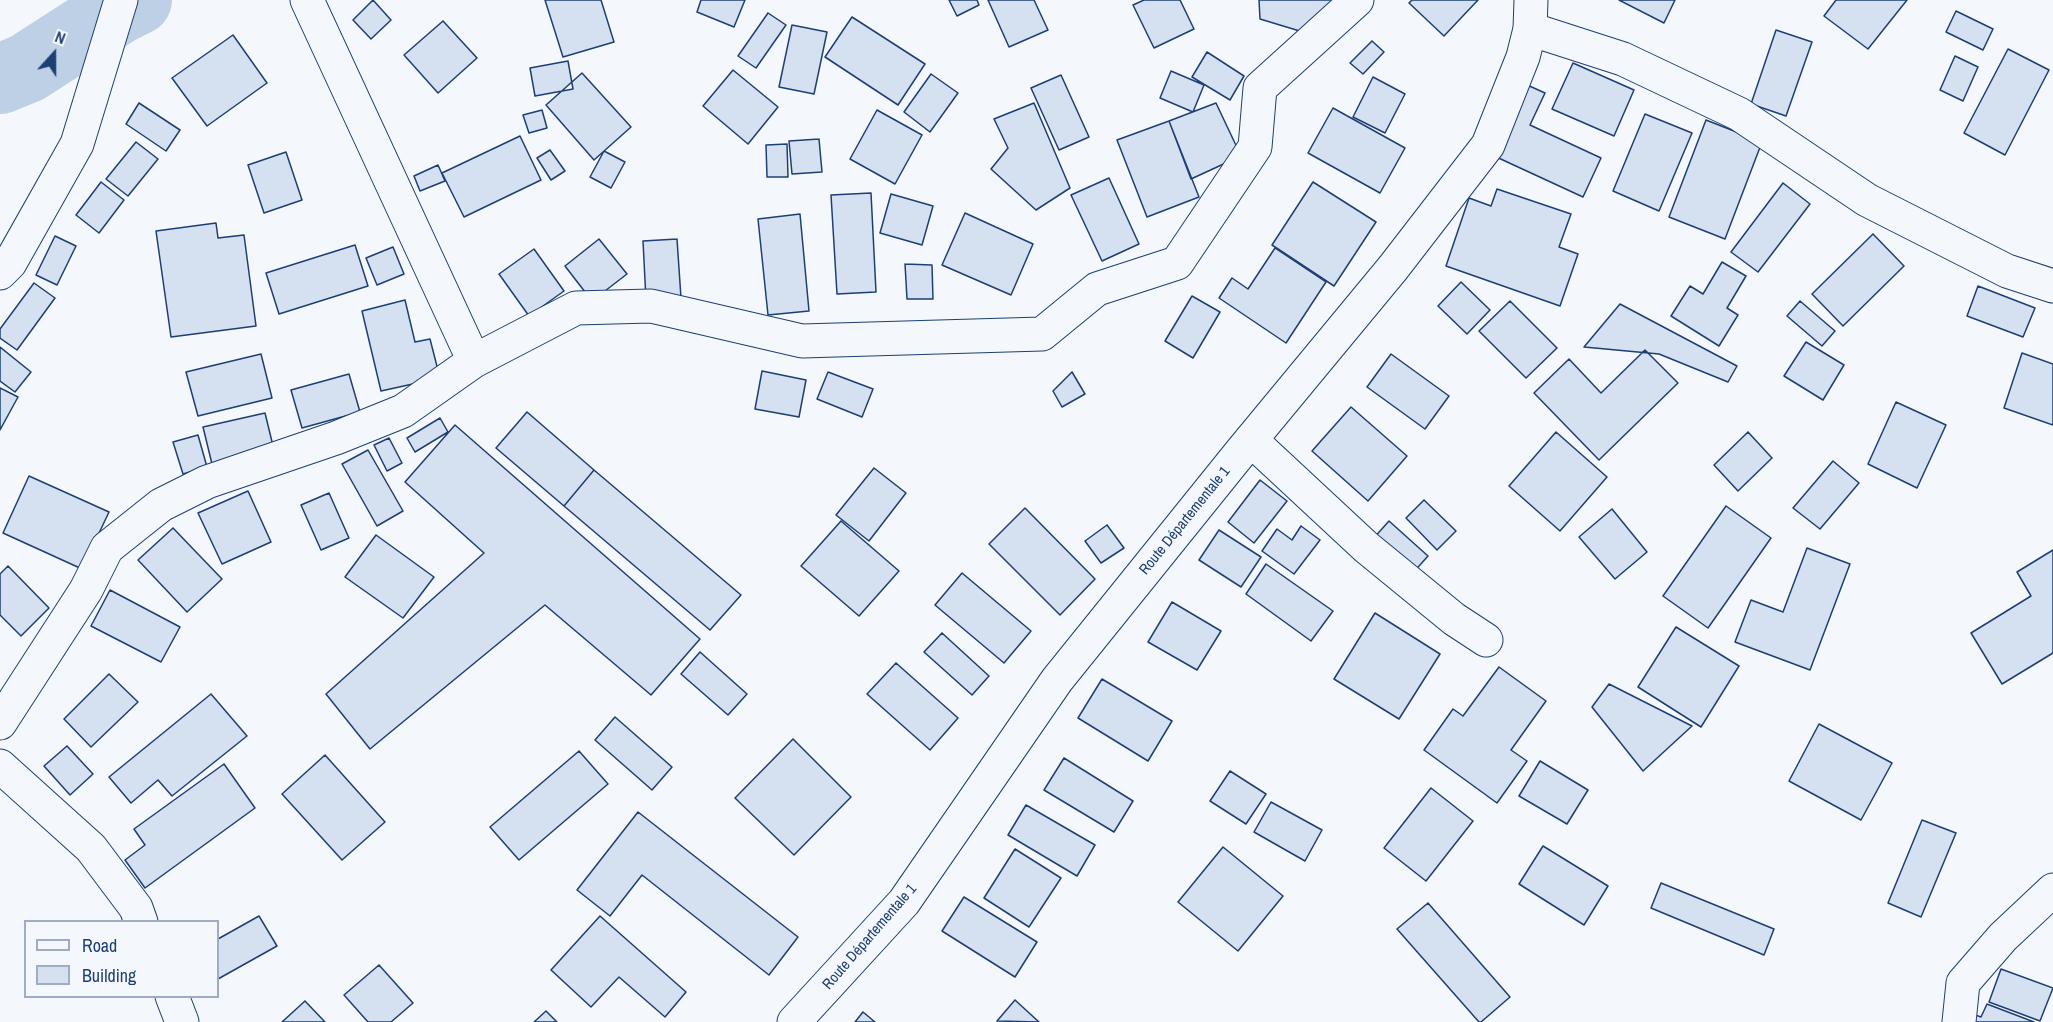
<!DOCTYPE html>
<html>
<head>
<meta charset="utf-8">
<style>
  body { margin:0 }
  #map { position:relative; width:2053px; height:1022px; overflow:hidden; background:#f4f7fb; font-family:"Archivo Narrow",sans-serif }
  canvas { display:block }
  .legend { position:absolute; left:24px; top:920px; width:195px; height:78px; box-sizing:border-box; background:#f4f7fb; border:2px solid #9eadc5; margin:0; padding:8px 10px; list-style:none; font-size:18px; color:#1d3f73 }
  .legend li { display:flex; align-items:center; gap:12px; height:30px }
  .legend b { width:30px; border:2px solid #9eadc5 }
  .north { position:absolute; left:24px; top:24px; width:60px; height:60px; -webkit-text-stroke:4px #f4f7fb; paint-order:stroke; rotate:21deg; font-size:16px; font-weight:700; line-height:24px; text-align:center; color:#1d3f73 }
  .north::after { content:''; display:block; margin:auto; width:21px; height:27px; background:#1d3f73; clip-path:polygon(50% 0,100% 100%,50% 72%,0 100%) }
</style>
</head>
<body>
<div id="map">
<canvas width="2053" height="1022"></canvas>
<ul class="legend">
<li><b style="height:8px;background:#f4f7fb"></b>Road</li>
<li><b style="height:16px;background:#d5e0f0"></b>Building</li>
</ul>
<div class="north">N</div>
</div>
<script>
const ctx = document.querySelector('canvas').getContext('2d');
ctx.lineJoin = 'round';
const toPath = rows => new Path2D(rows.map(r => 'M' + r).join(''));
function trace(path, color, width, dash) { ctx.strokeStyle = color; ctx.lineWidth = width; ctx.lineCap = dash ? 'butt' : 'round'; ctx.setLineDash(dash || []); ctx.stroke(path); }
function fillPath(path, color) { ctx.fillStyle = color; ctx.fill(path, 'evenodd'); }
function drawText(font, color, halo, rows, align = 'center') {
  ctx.font = font + ' "Archivo Narrow",sans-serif'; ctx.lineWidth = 4.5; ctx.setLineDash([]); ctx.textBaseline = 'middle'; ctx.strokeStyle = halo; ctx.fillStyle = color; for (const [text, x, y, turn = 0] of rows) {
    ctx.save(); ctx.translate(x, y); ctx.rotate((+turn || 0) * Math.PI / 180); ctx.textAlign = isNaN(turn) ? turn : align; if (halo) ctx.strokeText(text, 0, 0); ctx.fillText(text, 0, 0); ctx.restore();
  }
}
const river = toPath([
  [0,79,27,68,117,10,137,0]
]);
const building = toPath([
  [373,0,391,20,371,39,353,20,373,0],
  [545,0,601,0,614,42,563,57,545,0],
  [701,0,745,0,734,27,697,12,701,0],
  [949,0,977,0,979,5,957,16,949,0],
  [988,0,1034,0,1048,30,1009,47,988,0],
  [1144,0,1180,0,1194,29,1154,48,1133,5,1144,0],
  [1259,0,1335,0,1303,32,1260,19,1259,0],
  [1412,0,1478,0,1444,36,1409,3,1412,0],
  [1619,0,1675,0,1664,23,1619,0],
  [1836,0,1907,0,1868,49,1824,16,1836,0],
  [1956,11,1993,29,1983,50,1946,32,1956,11],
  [768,13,786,25,756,68,738,56,768,13],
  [852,17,925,64,898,105,825,57,852,17],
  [443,21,477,58,438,93,404,55,443,21],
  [792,25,827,32,814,94,779,87,792,25],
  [1776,30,1812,42,1786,116,1751,104,1776,30],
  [233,35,267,83,207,126,172,78,233,35],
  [1372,41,1384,52,1363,74,1350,63,1372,41],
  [2008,49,2049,70,2005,155,1964,133,2008,49],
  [1207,52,1244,76,1230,100,1192,77,1207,52],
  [1955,56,1978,67,1963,101,1940,90,1955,56],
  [568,61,573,89,535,96,530,68,568,61],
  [1573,63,1634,90,1614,136,1552,109,1573,63],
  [733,70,778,107,748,144,703,106,733,70],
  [1171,71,1204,85,1193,112,1160,98,1171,71],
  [582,73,631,127,594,160,546,105,582,73],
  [931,74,958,93,930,132,904,112,931,74],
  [1061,75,1089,137,1059,150,1031,88,1061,75],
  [1373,77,1405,94,1385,133,1353,117,1373,77],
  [1525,84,1545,93,1530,125,1601,158,1583,197,1492,155,1525,84],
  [139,103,180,130,166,151,126,124,139,103],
  [1034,103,1070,188,1036,210,991,169,1008,148,994,119,1034,103],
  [1216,103,1241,156,1191,179,1169,121,1216,103],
  [1333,108,1405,148,1380,193,1308,153,1333,108],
  [542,110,547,128,529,133,523,115,542,110],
  [877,110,922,135,895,184,850,159,877,110],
  [1645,114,1692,133,1659,211,1613,191,1645,114],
  [1706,120,1762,142,1725,239,1669,217,1706,120],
  [1169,121,1199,197,1147,217,1117,140,1169,121],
  [520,136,541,180,464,217,442,173,520,136],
  [819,139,822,172,792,174,789,141,819,139],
  [136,142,158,159,128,196,106,179,136,142],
  [787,144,788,177,767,177,766,145,787,144],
  [550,150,565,171,551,180,537,158,550,150],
  [604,151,625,162,611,188,590,177,604,151],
  [286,152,302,200,264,213,248,165,286,152],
  [438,165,445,181,420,191,414,176,438,165],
  [1109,178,1139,244,1102,261,1071,195,1109,178],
  [101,182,124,200,99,233,76,215,101,182],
  [1313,182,1376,222,1334,286,1272,245,1313,182],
  [1783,183,1810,204,1758,272,1731,252,1783,183],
  [1497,189,1571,214,1559,247,1578,254,1560,306,1446,266,1469,198,1491,206,1497,189],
  [871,193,876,292,837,294,831,195,871,193],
  [891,194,933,206,922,245,880,233,891,194],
  [965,213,1033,244,1011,295,942,265,965,213],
  [800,214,809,311,768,315,758,219,800,214],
  [216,223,218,238,244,235,256,326,171,337,156,231,216,223],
  [1873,234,1904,266,1843,326,1812,294,1873,234],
  [55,236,76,246,57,285,36,275,55,236],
  [599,239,627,274,592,301,565,266,599,239],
  [677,239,681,298,646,300,643,241,677,239],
  [355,245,368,286,279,314,266,273,355,245],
  [393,247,404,274,377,285,366,258,393,247],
  [1275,248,1326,282,1286,343,1219,298,1232,278,1248,289,1275,248],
  [534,249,564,291,529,316,499,274,534,249],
  [1722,262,1746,276,1727,308,1738,315,1719,346,1671,316,1690,286,1703,294,1722,262],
  [905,264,932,265,933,299,907,299,905,264],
  [1461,282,1490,310,1467,334,1438,306,1461,282],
  [34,283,55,298,17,350,0,338,0,329,34,283],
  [1978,286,2035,308,2023,337,1967,316,1978,286],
  [1192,296,1220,312,1193,358,1165,341,1192,296],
  [405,300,415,342,430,339,440,378,381,391,362,311,405,300],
  [1510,301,1557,348,1526,378,1479,331,1510,301],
  [1800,301,1835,331,1822,346,1787,316,1800,301],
  [1620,304,1737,366,1728,382,1659,354,1584,347,1620,304],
  [1806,342,1844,365,1823,400,1784,376,1806,342],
  [0,347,31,372,15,392,0,381,0,347],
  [1645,350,1678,383,1599,460,1534,393,1569,359,1601,393,1645,350],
  [2022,353,2053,364,2053,425,2004,408,2022,353],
  [261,354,272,398,198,416,186,372,261,354],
  [1391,354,1449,396,1425,429,1367,387,1391,354],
  [762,371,806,380,799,417,755,409,762,371],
  [828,372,873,389,862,417,817,399,828,372],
  [1072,372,1085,394,1062,407,1053,391,1072,372],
  [349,374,360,412,302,428,291,390,349,374],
  [0,388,18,397,0,430,0,388],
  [1896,402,1946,425,1917,488,1868,464,1896,402],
  [1351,407,1407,456,1368,501,1312,451,1351,407],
  [527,412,594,470,564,506,496,448,527,412],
  [265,413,274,450,212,464,203,427,265,413],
  [440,418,448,432,415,452,407,438,440,418],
  [455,425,700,639,651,695,545,605,370,749,326,694,484,553,405,482,455,425],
  [1556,432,1607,477,1560,531,1509,486,1556,432],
  [1748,432,1772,458,1738,491,1714,465,1748,432],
  [198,435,207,467,183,474,173,442,198,435],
  [389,438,402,463,387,471,374,445,389,438],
  [368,450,403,511,377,526,342,464,368,450],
  [1833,461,1859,483,1820,529,1793,508,1833,461],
  [874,468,906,493,869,541,836,515,874,468],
  [594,470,741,595,710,630,564,506,594,470],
  [29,476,109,512,82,569,3,533,29,476],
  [1260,480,1287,501,1254,543,1228,522,1260,480],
  [248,491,271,542,222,564,198,513,248,491],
  [329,493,349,538,321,550,301,505,329,493],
  [1424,500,1456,531,1437,550,1406,518,1424,500],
  [1726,506,1771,538,1708,628,1663,596,1726,506],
  [1025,508,1095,579,1060,615,989,544,1025,508],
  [1612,509,1647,552,1615,579,1579,537,1612,509],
  [841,521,899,571,859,616,801,566,841,521],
  [1389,521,1428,556,1411,575,1372,540,1389,521],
  [1107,525,1124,548,1101,563,1085,541,1107,525],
  [1301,526,1320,540,1294,574,1262,551,1277,529,1292,540,1301,526],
  [173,528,222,579,187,612,138,560,173,528],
  [1219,530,1261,557,1241,587,1199,560,1219,530],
  [376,535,434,577,403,618,345,577,376,535],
  [1807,548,1850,564,1810,670,1735,642,1751,600,1783,612,1807,548],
  [2053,550,2053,653,2002,684,1971,633,2031,596,2017,572,2053,550],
  [1266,564,1333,611,1311,641,1246,594,1266,564],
  [8,566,49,608,21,636,0,615,0,574,8,566],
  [962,573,1031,631,1004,663,935,605,962,573],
  [110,590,180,627,161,662,91,626,110,590],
  [1172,602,1221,631,1197,670,1148,642,1172,602],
  [1375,613,1440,654,1399,719,1334,679,1375,613],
  [1676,627,1739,666,1701,727,1638,687,1676,627],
  [942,633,989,676,972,695,924,652,942,633],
  [700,652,747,694,728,715,681,674,700,652],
  [896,663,958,718,930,750,867,694,896,663],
  [1499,667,1546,701,1511,750,1527,761,1497,803,1424,750,1453,709,1463,716,1499,667],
  [109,674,138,702,91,747,64,719,109,674],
  [1102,679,1172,721,1148,761,1078,718,1102,679],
  [1609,684,1692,726,1643,771,1592,707,1609,684],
  [211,694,247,736,172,796,158,780,131,803,109,777,211,694],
  [615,717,672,767,652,790,595,740,615,717],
  [1819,724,1892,763,1861,820,1789,781,1819,724],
  [793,739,851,797,794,855,735,798,793,739],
  [67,746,93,774,70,795,44,766,67,746],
  [579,751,608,784,519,860,490,827,579,751],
  [325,755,385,822,342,860,282,794,325,755],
  [1064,758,1133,801,1114,832,1044,790,1064,758],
  [1540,761,1588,790,1567,824,1519,796,1540,761],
  [224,764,255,808,145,888,125,860,145,845,134,829,224,764],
  [1230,771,1266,794,1246,824,1210,801,1230,771],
  [1431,788,1473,821,1426,881,1384,848,1431,788],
  [1271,802,1322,830,1305,861,1254,832,1271,802],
  [1026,805,1095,845,1077,876,1008,835,1026,805],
  [638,812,798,937,769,975,642,875,610,916,577,890,638,812],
  [1922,820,1956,833,1921,917,1888,903,1922,820],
  [1543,846,1608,886,1584,925,1519,884,1543,846],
  [1223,847,1283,896,1238,951,1178,902,1223,847],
  [1015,849,1061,878,1029,927,984,898,1015,849],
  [1661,883,1774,929,1764,955,1651,908,1661,883],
  [964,897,1037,942,1015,977,942,931,964,897],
  [1428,903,1510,997,1481,1022,1479,1022,1397,929,1428,903],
  [259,916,277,946,218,979,218,939,259,916],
  [600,916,686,992,665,1017,619,977,591,1007,551,970,600,916],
  [379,965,413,1003,391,1022,368,1022,344,995,379,965],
  [2001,969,2053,988,2040,1021,1989,1002,2001,969],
  [1015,1000,1039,1022,997,1021,1015,1000],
  [305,1001,325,1022,282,1022,305,1001],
  [1987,1004,2034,1022,1966,1022,1970,1013,1981,1017,1987,1004],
  [546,1011,557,1022,534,1022,546,1011],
  [863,1012,875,1022,855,1022,863,1012]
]);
const street = toPath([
  [307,0,474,361],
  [1530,29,1623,59,1739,114,1867,200,2007,271,2053,286],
  [1251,440,1366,547,1454,619,1486,640],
  [0,723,86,590,107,548,161,505,207,482,336,438,403,411,474,361,576,308,651,306,802,341,1042,334,1097,289,1177,263,1255,147,1260,88,1357,0],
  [1959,1022,1963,983,2003,937,2053,890]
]);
const secondary = toPath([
  [0,273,10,263,77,144,121,0],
  [0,766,91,848,136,908,141,922],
  [172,996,182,1022]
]);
const primary = toPath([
  [794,1022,904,902,1057,680,1240,453,1393,268,1488,145,1523,57,1530,29,1531,0]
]);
const streetNames = [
  ["Route Départementale 1",1185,521,-51],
  ["Route Départementale 1",870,937,-49]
];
trace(river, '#bed0e5', 70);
fillPath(building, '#d5e0f0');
trace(building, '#1d3f73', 1.5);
trace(street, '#1d3f73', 35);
trace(secondary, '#1d3f73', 35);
trace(primary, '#1d3f73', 35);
trace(street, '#f4f7fb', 33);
trace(secondary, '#f4f7fb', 33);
trace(primary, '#f4f7fb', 33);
drawText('15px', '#1d3f73', '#f4f7fb', streetNames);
</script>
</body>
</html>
